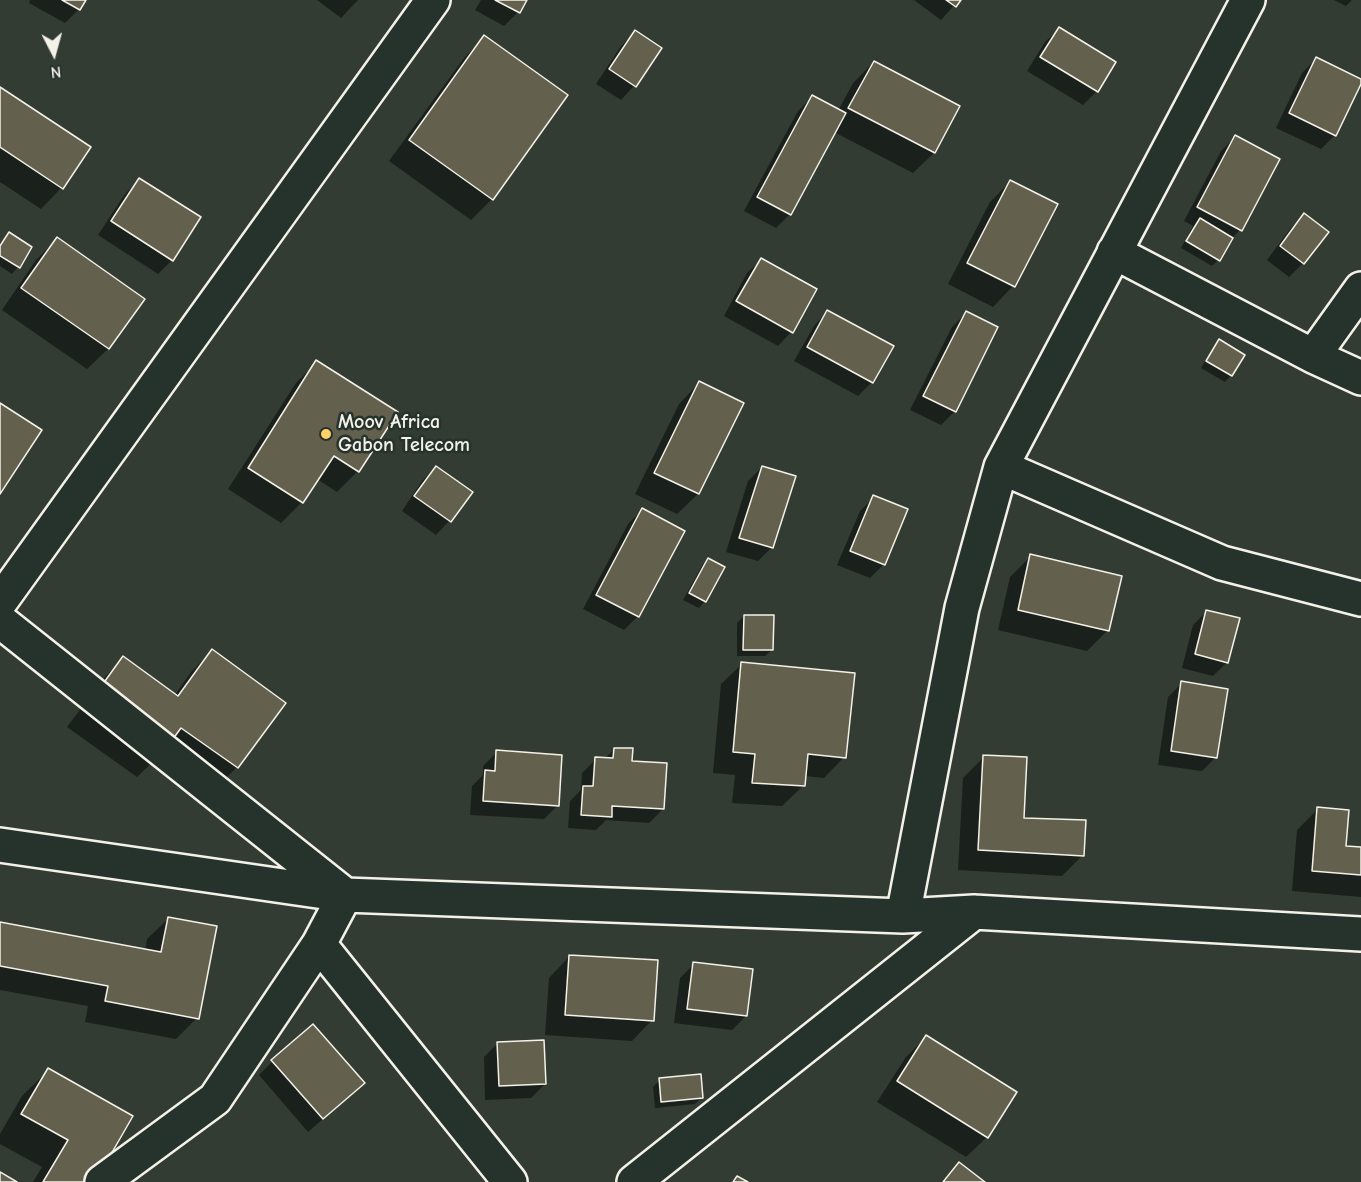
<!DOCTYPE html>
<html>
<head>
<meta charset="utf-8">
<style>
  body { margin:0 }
  #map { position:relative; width:1361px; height:1182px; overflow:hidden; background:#323c33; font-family:"Comic Neue",sans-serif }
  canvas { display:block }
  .north { position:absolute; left:24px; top:24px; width:60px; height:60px; -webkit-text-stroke:4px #26332d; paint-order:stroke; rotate:174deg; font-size:16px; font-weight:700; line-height:24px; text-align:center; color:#f4f1e8 }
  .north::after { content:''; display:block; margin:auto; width:21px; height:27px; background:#f4f1e8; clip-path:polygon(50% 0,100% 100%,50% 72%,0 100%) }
</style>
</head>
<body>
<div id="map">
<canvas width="1361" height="1182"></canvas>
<div class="north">N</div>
</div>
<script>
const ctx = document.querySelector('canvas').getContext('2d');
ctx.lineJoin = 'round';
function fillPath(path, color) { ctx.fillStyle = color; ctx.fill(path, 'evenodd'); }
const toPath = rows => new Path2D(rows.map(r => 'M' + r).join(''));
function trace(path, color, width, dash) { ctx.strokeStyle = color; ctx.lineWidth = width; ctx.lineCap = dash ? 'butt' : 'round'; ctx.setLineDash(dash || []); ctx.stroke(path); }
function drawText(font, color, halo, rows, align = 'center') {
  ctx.font = font + ' "Comic Neue",sans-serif'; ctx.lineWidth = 5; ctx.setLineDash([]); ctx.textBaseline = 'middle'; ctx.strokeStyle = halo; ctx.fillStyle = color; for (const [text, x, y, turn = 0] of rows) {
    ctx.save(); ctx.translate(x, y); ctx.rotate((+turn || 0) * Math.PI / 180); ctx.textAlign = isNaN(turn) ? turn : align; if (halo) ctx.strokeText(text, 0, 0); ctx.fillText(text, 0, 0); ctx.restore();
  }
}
const shadow = toPath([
  [30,0,84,0,79,9,65,23,29,3],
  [317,0,358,0,341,18],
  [481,0,526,0,518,12,504,26,475,10],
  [914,0,959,0,941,20],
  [1334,0,1352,0,1346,6],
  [1059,29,1097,91,1083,105,1027,71,1045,42],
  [635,32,634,86,621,100,596,84,621,46],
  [485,37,492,199,471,220,389,161,464,58],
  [1316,59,1361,80,1335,135,1321,149,1276,128,1302,73],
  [874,62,958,106,934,153,913,173,834,132,790,214,776,228,744,211,798,111,812,97,838,111,853,83],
  [0,89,89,148,61,188,41,209,0,182],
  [1235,137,1240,230,1229,241,1218,260,1212,266,1181,248,1193,226,1184,221,1221,151],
  [139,180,172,260,158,274,98,235,125,194],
  [1010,182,1013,286,993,307,948,284,990,202],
  [1304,215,1303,263,1289,277,1267,260,1290,229],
  [9,234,18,267,12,274,0,266,0,244],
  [57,239,143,299,108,349,87,369,2,310,36,260],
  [761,260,791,332,778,346,724,316,747,273],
  [827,312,872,382,858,396,794,361,814,326],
  [966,313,955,411,941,425,910,410,952,327],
  [1219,341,1231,375,1225,382,1201,368,1213,348],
  [317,362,358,471,337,492,317,479,302,502,281,523,228,489,296,383],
  [699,383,742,404,698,494,677,514,635,494,679,404],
  [436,467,449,521,436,535,402,511,422,481],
  [762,467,772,547,758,561,726,552,748,481],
  [874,497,884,564,870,578,837,565,860,511],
  [642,510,638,616,624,630,583,609,628,524],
  [1031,556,1108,630,1087,651,998,630,1010,577],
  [708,560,705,601,699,608,683,600,702,566],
  [1207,611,1227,662,1213,676,1182,668,1193,625],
  [744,616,772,650,765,656,737,656,737,623],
  [212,651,237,767,216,788,158,757,137,777,67,727,103,679,124,658,175,695,191,672],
  [742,664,844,757,824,778,804,776,803,786,782,806,732,803,735,775,713,773,721,684],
  [1182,683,1216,757,1202,771,1158,765,1168,697],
  [615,749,631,763,663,809,649,823,606,820,596,830,568,828,570,801,581,790,582,773,596,759,604,759],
  [497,752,558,805,544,819,470,815,472,786,483,775,483,766],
  [984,757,1022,819,1083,855,1062,876,958,870,963,778],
  [1318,809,1344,847,1361,849,1361,897,1292,891,1297,830],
  [168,919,197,1018,176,1039,85,1022,88,1006,0,990,0,924,145,951,147,939],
  [569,957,652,1020,632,1041,545,1035,549,978],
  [694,964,746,1016,732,1030,674,1023,680,978],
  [926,1037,987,1137,966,1157,877,1102,906,1057],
  [498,1043,545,1084,531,1098,485,1100,484,1057],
  [273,1061,349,1096,308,1132,259,1075],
  [49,1070,93,1182,33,1182,42,1167,0,1144,0,1134,22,1096],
  [660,1080,702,1097,695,1104,655,1108,653,1087]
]);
const building = toPath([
  [62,0,86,0,80,10,62,0],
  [495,0,527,0,520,13,495,0],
  [946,0,961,0,956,7,946,0],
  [1059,27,1116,62,1098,92,1040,57,1059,27],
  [635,30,662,48,636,87,609,69,635,30],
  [484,35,568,95,493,200,409,140,484,35],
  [1316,57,1361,79,1361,84,1336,136,1289,113,1316,57],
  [874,61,960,106,935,153,848,108,874,61],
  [0,87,91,147,63,189,0,147,0,87],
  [812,95,846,113,791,215,757,197,812,95],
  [1235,135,1280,159,1242,231,1197,207,1235,135],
  [139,178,201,217,173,261,111,221,139,178],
  [1010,180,1058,204,1015,287,967,263,1010,180],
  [1304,213,1329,232,1304,264,1280,246,1304,213],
  [1200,218,1233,238,1220,261,1186,241,1200,218],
  [9,232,32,247,20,268,0,256,0,246,9,232],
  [57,237,145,299,109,349,21,288,57,237],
  [761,258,817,289,793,333,736,301,761,258],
  [827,310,894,346,873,383,807,347,827,310],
  [966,311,998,327,956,412,923,396,966,311],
  [1219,339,1245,355,1232,376,1206,361,1219,339],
  [316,360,398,412,359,472,334,456,303,503,248,468,316,360],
  [699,381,744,403,699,494,654,473,699,381],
  [0,403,42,430,0,494,0,403],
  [436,466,473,492,451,522,414,496,436,466],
  [762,466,796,476,773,548,739,538,762,466],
  [873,495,908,509,885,565,850,551,873,495],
  [642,508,685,531,639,617,596,595,642,508],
  [1030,554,1122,576,1109,631,1018,610,1030,554],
  [708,558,725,567,706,602,689,593,708,558],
  [1206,610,1240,618,1228,663,1195,654,1206,610],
  [744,615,774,615,773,650,743,650,744,615],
  [212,649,286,703,238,768,181,728,159,758,87,706,123,656,178,696,212,649],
  [741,662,855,673,846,758,808,754,805,786,752,783,755,754,733,752,741,662],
  [1181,681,1228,689,1217,758,1171,751,1181,681],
  [614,748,633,748,632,761,667,763,664,809,612,806,612,817,581,815,583,786,593,786,595,757,613,758,614,748],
  [496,750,562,755,559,806,483,801,485,770,495,771,496,750],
  [983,755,1027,757,1024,818,1086,820,1084,856,978,850,983,755],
  [1317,807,1349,810,1346,846,1361,847,1361,875,1312,871,1317,807],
  [168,917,217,926,199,1019,105,1001,108,986,0,966,0,922,161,952,168,917],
  [569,955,658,960,654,1021,565,1015,569,955],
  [693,962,753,969,747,1016,687,1009,693,962],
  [313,1024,365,1083,323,1119,271,1060,313,1024],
  [926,1035,1017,1092,988,1138,897,1081,926,1035],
  [544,1040,546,1084,499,1086,497,1042,544,1040],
  [48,1068,133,1116,95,1182,43,1182,68,1140,21,1114,48,1068],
  [701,1074,703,1098,661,1102,659,1078,701,1074],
  [959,1162,985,1182,943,1182,959,1162],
  [0,1172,17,1182,0,1182,0,1172],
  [737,1176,748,1182,733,1182,737,1176]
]);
const minor = toPath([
  [1114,252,1313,356,1361,378],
  [1313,356,1361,289],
  [1001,467,1222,563,1361,599],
  [0,602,433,0],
  [0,621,345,895,319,944,510,1182],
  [0,845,345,895,903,916,974,912,1361,934],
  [903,916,962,608,1001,467,1248,0],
  [102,1182,215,1099,319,944],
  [634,1182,974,912]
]);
const markers = [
  [326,434,6,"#ffd166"]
];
const poiNames = [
  ["Moov Africa",338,422],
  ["Gabon Telecom",338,445]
];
fillPath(shadow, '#0007');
fillPath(building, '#63614d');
trace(building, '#f4f1e8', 1.5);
trace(minor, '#f4f1e8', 38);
trace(minor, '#26332d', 33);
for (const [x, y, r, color] of markers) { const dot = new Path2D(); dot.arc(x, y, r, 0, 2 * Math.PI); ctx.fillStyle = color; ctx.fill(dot); trace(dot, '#26332d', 2); }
drawText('bold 20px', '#f4f1e8', '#26332d', poiNames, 'left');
</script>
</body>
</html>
